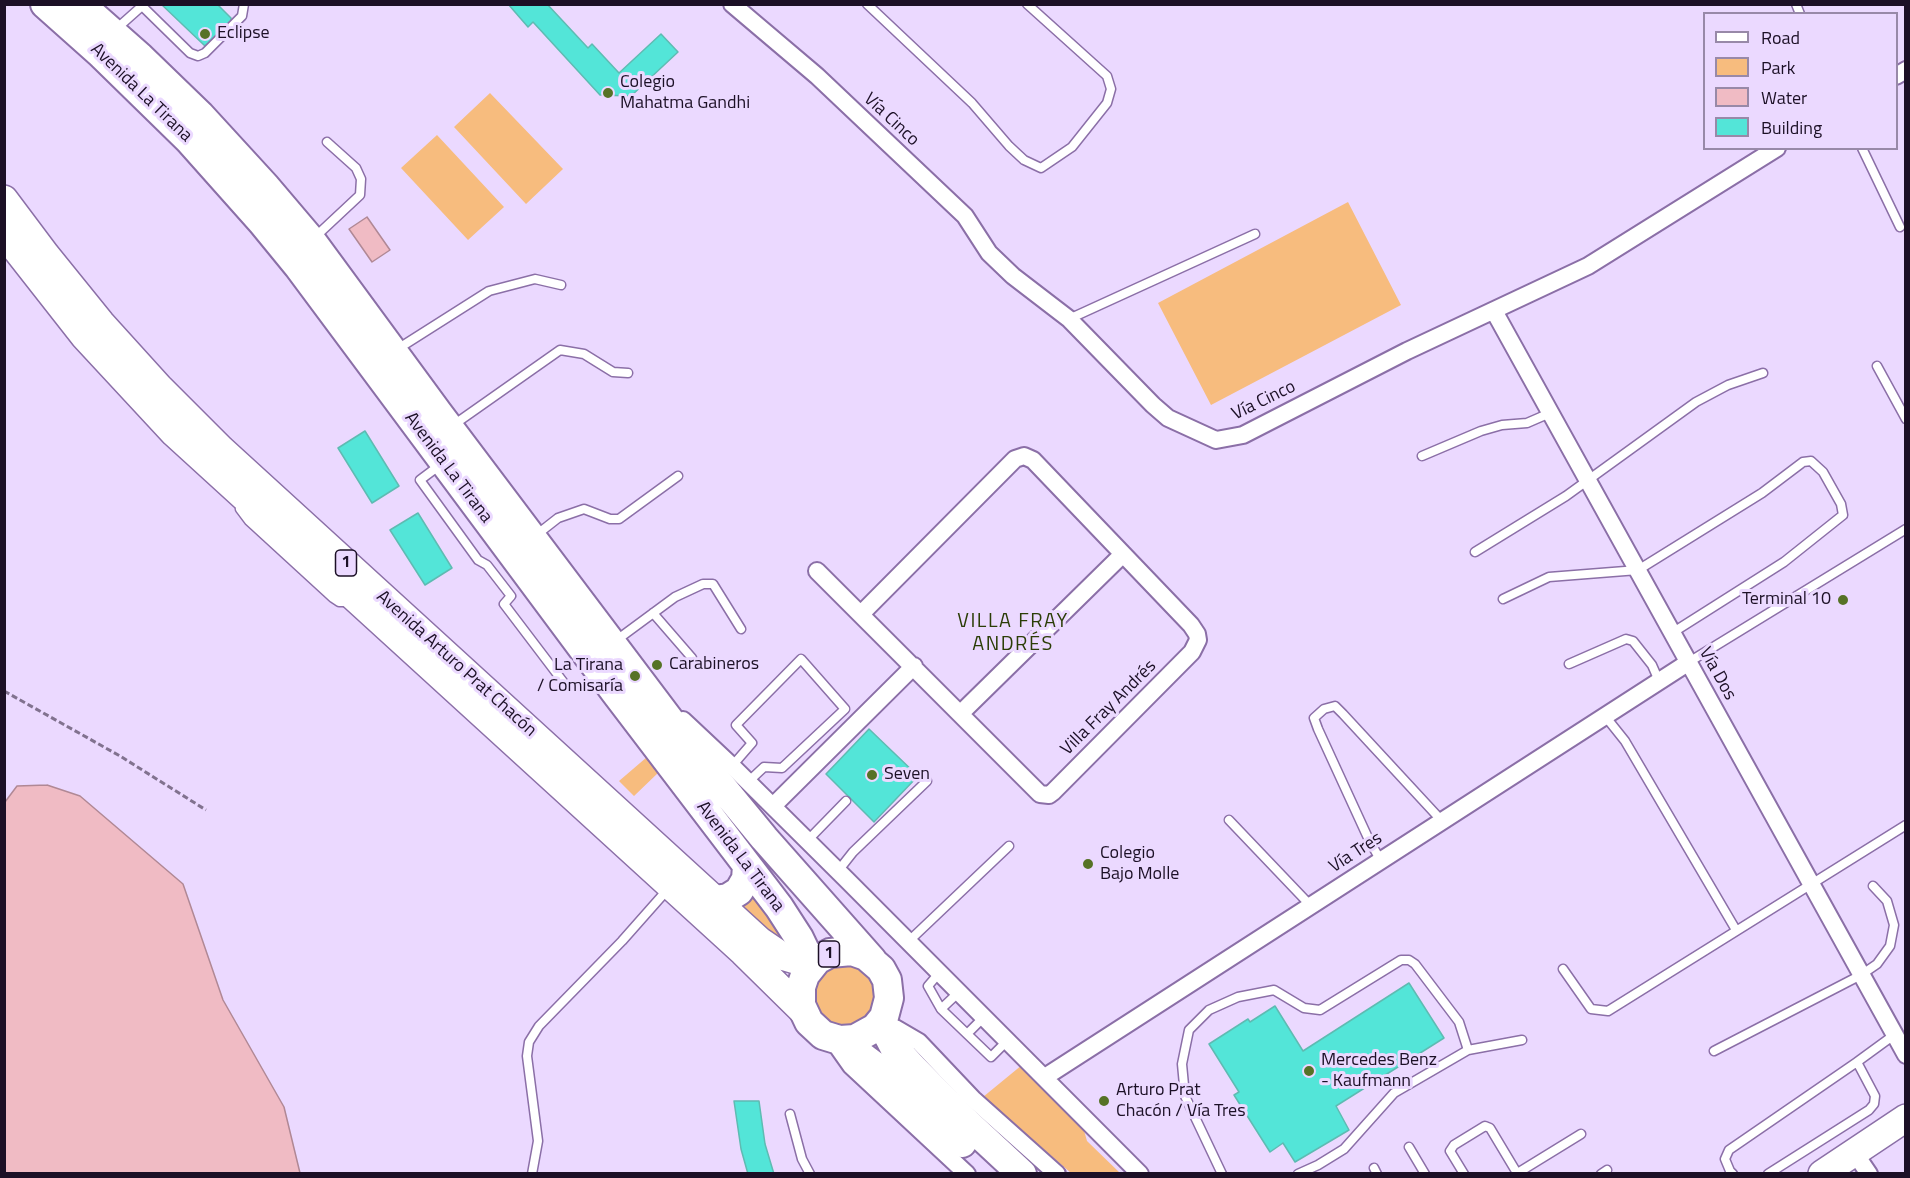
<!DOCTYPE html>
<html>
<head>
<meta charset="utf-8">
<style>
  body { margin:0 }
  #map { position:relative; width:1910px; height:1178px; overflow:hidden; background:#ebd9ff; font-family:"Titillium Web",sans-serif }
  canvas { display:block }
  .frame { position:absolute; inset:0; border:6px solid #1c1026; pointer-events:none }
  .legend { position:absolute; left:1703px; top:12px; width:195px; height:138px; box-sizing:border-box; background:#ebd9ff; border:2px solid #9889a8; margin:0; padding:8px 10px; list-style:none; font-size:18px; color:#1c1026 }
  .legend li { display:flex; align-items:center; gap:12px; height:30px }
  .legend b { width:30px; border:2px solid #9889a8 }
</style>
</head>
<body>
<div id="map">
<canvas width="1910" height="1178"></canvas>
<div class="frame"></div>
<ul class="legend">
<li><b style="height:8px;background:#fff"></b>Road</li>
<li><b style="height:16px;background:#f7bc7e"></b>Park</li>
<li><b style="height:16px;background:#f0bbc4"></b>Water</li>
<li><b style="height:16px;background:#53e5d8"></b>Building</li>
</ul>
</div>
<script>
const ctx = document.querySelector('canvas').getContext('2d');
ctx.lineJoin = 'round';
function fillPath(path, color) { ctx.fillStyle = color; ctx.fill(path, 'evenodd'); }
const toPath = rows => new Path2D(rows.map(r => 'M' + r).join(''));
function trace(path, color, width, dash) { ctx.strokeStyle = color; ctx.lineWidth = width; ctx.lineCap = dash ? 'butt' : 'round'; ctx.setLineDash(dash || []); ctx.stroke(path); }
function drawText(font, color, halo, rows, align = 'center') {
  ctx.font = font + ' "Titillium Web",sans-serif'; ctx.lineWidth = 6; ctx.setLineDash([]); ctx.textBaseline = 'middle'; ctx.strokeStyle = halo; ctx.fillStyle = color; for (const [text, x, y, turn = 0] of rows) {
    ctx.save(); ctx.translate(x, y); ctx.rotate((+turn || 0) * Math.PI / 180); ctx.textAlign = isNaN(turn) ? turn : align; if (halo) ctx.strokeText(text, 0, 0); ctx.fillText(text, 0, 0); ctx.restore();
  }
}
const green = toPath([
  [490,93,563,169,526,204,454,127],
  [437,135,504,207,468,240,401,168],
  [1348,202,1401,305,1211,405,1158,303],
  [647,757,659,772,634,796,619,781],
  [753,886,794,948,787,947,734,906],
  '814 995a30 30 0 1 1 60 0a30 30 0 1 1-60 0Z',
  [1022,1065,1083,1127,1087,1141,1120,1173,1071,1173,983,1097]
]);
const water = toPath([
  [367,217,390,250,372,262,349,229,367,217],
  [47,785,80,796,183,884,223,1000,284,1107,300,1173,5,1173,5,802,17,786,47,785]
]);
const building = toPath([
  [161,4,217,4,231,18,231,22,205,46,161,4],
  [508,4,547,4,588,48,592,44,619,73,661,34,678,52,631,96,600,95,533,22,528,27,508,4],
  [365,431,399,486,372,503,338,448,365,431],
  [418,513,452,568,425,585,390,530,418,513],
  [869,729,918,776,874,822,826,774,869,729],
  [1409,983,1444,1038,1336,1106,1349,1130,1295,1162,1283,1143,1270,1152,1234,1095,1239,1092,1209,1044,1248,1019,1250,1022,1275,1006,1303,1051,1409,983],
  [734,1101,759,1101,765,1144,774,1174,748,1174,741,1149,734,1101]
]);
const path = toPath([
  [4,691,120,756,206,810]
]);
const service = toPath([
  [867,4,972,103,1009,146,1024,160,1041,168,1072,147,1107,103,1111,89,1107,76,1027,4],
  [1796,4,1800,14],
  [115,30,142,6,190,53,198,56,205,53,242,16,244,4],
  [1862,148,1900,227],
  [314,238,360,195,361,179,356,168,327,142],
  [1069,319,1255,234],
  [396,350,489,291,535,279,561,285],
  [1877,366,1906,419],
  [452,426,560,350,584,354,613,372,628,373],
  [1422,456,1481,431,1502,425,1527,423,1550,413],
  [440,465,420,480,478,560,487,565,511,596,504,604,564,683],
  [240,509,249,521,333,598,339,602,349,602],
  [535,536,558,518,584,509,610,519,619,519,678,476],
  [1475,552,1566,496,1696,402,1728,385,1763,373],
  [1503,599,1549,577,1638,570,1762,493,1803,462,1811,461,1823,472,1841,504,1843,515,1784,562,1672,633],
  [653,613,692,658],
  [614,642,675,597,703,584,713,584,741,629],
  [1689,662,1906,529],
  [1569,664,1626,639,1633,641,1652,665,1659,681],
  [1605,716,1625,741,1736,930],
  [732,766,752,743,736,725,801,659,845,709,782,768,764,767,748,782],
  [1229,820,1311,906],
  [807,841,846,801],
  [1381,861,1369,840,1318,729,1314,718,1324,709,1335,706,1343,714,1442,821],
  [838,871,853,852,927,781],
  [909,941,1009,846],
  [1563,969,1591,1009,1608,1011,1906,825],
  [940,972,928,986,941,1009],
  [959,992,941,1009,991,1057,1008,1040],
  [967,1034,984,1017],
  [1714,1051,1861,975,1877,964,1890,946,1894,925,1887,901,1873,886],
  [1857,1062,1894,1035],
  [790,1114,802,1159,810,1174],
  [1409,1147,1425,1174],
  [1374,1168,1377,1174],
  [532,1174,538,1141,527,1056,529,1042,539,1026,622,941,668,889],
  [1222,1174,1185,1096,1182,1064,1189,1030,1209,1010,1238,997,1274,990,1304,1008,1320,1010,1401,960,1409,960,1415,964,1459,1022,1468,1050],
  [1298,1174,1318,1165,1344,1149,1394,1093,1468,1050,1522,1040],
  [1464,1174,1450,1151,1454,1145,1485,1126,1490,1128,1517,1173],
  [1516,1174,1581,1134],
  [1601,1174,1607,1170],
  [1733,1174,1730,1171,1725,1159,1729,1150,1857,1062,1875,1096,1874,1104,1869,1110,1768,1174]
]);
const minor = toPath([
  [732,4,817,76,965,216,989,253,1013,276,1069,319,1153,405,1168,418,1216,440,1243,435,1407,351,1588,266,1777,148],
  [1896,76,1906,70],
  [1494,311,1906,1055],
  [817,571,1040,794,1049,795,1053,792,1192,652,1198,640,1197,634,1191,625,1033,460,1024,456,1015,459,861,614],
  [960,714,1123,554],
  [683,720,732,766,846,879,1140,1174],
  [773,806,914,666],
  [881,1022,895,1028,919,1042,973,1099,1057,1174],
  [839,1049,851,1066,967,1174],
  [1045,1077,1689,662],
  [1854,1152,1869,1174]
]);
const primary = toPath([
  [4,199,46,255,101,323,159,387,221,449,760,941,782,956,812,965],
  [4,234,84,336,174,433,743,952,803,1011],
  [1822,1174,1906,1118]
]);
const trunk = toPath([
  [45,4,100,53,189,140,262,222,298,266,615,692,779,907,799,938,812,965],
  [80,4,140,57,200,115,266,187,311,240,438,413,695,754,764,838,872,960],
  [715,900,728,898,739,891,746,879,747,866],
  [881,1022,894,1047,912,1067,966,1122,1022,1174],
  [836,1039,823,1035,809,1022,801,1005,801,987,805,975,817,960,830,953,852,951,866,956,881,969,887,980,889,998,884,1017,875,1028,855,1039,840,1040],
  [840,1040,876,1067,962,1143]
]);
const markers = [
  [205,34,6,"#567226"],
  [608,93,6,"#567226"],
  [1843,600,6,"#567226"],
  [657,665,6,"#567226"],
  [635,676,6,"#567226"],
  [872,775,6,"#567226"],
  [1088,864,6,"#567226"],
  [1309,1071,6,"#567226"],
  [1104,1101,6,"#567226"]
];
const shields = [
  [346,563,21],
  [829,954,21]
];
const shieldNames = [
  ["1",346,563],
  ["1",829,954]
];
const poiNames = [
  ["Eclipse",217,34],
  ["Colegio",620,83],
  ["Mahatma Gandhi",620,104],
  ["Terminal 10",1831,600,"right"],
  ["Carabineros",669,665],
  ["La Tirana",623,666,"right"],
  ["/ Comisaría",623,687,"right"],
  ["Seven",884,775],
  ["Colegio",1100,854],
  ["Bajo Molle",1100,875],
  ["Mercedes Benz",1321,1061],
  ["- Kaufmann",1321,1082],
  ["Arturo Prat",1116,1091],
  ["Chacón / Vía Tres",1116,1112]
];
const streetNames = [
  ["Avenida La Tirana",141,93,44],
  ["Vía Cinco",891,120,43],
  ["Vía Cinco",1264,401,-26],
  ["Avenida La Tirana",448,468,53],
  ["Avenida Arturo Prat Chacón",456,664,42],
  ["Vía Dos",1717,674,61],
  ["Villa Fray Andrés",1109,708,-45],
  ["Vía Tres",1356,853,-33],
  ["Avenida La Tirana",740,857,53]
];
const neighbourhoodNames = [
  ["VILLA FRAY",1013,622],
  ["ANDRÉS",1013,645]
];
fillPath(green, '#f7bc7e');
fillPath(water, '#f0bbc4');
trace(water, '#b08895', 1.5);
fillPath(building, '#53e5d8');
trace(building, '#5ebbb2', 1.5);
trace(service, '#8b6fa7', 11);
trace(minor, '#8b6fa7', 20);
trace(primary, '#8b6fa7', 30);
trace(trunk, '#8b6fa7', 32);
trace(path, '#81728f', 3, [6, 3]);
trace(service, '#fff', 8);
trace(minor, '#fff', 16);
trace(primary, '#fff', 27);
trace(trunk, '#fff', 28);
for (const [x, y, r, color] of markers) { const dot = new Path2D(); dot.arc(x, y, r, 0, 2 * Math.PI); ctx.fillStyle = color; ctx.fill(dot); trace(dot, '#ebd9ff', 2); }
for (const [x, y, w] of shields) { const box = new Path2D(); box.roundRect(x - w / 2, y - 13, w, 26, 4.5); ctx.fillStyle = '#ebd9ff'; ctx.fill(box); trace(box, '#1c1026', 1.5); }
drawText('bold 16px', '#1c1026', null, shieldNames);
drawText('18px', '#1c1026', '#ebd9ff', poiNames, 'left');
drawText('18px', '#1c1026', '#ebd9ff', streetNames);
ctx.letterSpacing = '1.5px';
drawText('20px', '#2b3d06', '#ebd9ff', neighbourhoodNames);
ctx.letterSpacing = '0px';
</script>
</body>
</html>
